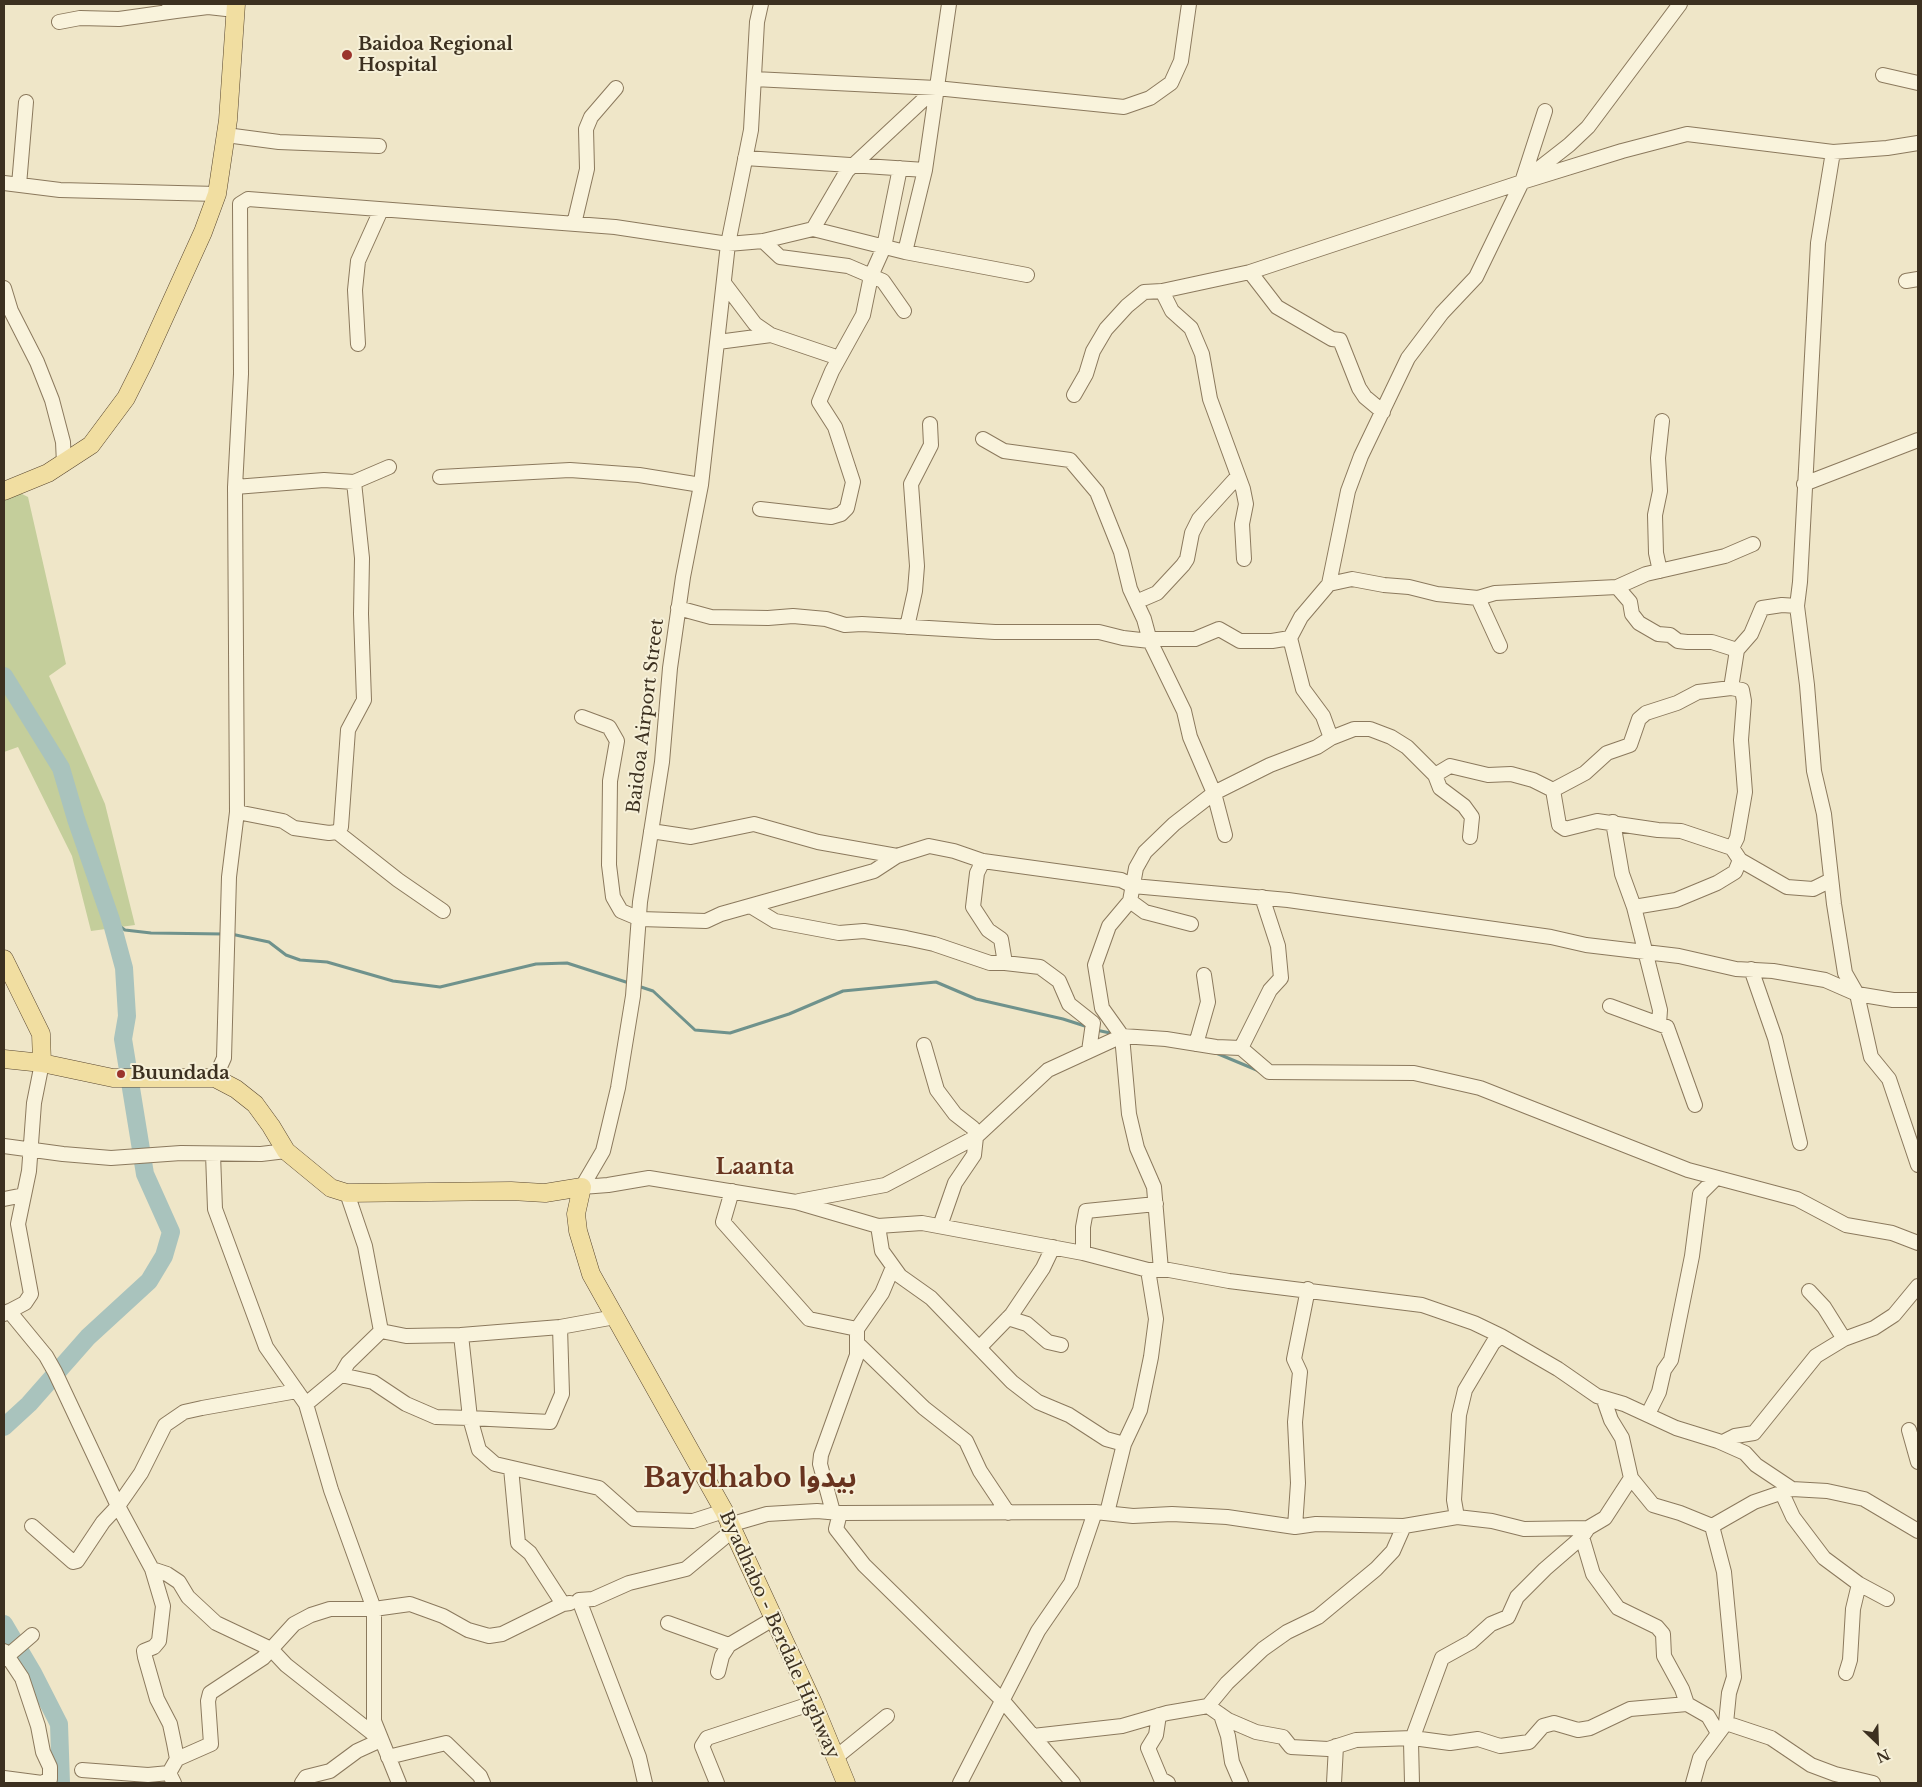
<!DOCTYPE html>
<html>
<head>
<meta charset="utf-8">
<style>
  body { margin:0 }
  #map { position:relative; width:1922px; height:1787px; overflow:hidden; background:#efe6c8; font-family:"Libre Baskerville",serif }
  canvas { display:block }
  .frame { position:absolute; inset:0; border:5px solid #3c3020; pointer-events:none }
  .north { position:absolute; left:1852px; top:1717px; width:50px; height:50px; -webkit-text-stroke:4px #f6f0d8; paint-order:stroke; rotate:156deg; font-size:14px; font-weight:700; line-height:20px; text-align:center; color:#3c3020 }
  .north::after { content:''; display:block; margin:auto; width:18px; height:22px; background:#3c3020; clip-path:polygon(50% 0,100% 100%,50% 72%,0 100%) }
</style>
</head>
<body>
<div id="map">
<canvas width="1922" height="1787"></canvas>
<div class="frame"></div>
<div class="north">N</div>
</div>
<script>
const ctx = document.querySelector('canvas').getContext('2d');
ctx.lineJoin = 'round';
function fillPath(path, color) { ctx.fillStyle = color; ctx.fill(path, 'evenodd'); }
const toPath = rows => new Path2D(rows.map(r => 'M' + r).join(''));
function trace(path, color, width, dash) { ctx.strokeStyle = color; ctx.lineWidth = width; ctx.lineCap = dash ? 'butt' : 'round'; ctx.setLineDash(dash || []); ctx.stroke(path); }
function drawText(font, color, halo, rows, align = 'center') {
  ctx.font = font + ' "Libre Baskerville","Noto Sans Arabic",serif'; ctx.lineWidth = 4; ctx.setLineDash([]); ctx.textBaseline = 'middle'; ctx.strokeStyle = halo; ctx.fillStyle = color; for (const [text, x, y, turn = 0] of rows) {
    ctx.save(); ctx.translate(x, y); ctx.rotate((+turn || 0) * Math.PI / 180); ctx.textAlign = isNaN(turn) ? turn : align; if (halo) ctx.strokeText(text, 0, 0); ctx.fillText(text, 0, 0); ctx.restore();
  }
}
const green = toPath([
  [4,485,28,497,66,664,49,676,105,804,135,925,91,931,72,856,18,747,4,752]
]);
const stream = toPath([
  [111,920,125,930,151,933,224,934],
  [231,934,269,942,286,955,300,960,327,962,393,981,440,987,536,964,567,963,629,983],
  [638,986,653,991,695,1030,730,1033,789,1014,843,991,936,982,976,999,1063,1019,1088,1027],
  [1096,1030,1115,1034],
  [1216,1053,1259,1071]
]);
const river = toPath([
  [4,676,61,768,76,819,111,920,124,968,127,1016,123,1039,145,1174,171,1232,164,1256,149,1281,88,1337,29,1404,4,1427],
  [4,1624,33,1673,59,1724,61,1783]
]);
const minor = toPath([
  [169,4,176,11,208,7,235,10],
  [59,22,80,18,119,19,176,11],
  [1883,75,1918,83],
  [754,79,936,88,1124,107,1150,98,1171,83,1181,61,1189,4],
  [226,135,279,142,379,146],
  [745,158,925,170],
  [1528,177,1569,145,1588,127,1680,4],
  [4,183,60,190,217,194],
  [19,185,26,102],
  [574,224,587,169,586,129,591,117,616,88],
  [813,229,847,171,936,88],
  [763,241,780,257,848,266,883,281,904,311],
  [905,252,925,170,949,4],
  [1250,272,1277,307,1332,339,1340,340,1359,388,1365,397,1383,412],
  [1906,281,1918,279],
  [724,283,755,324,771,335,839,358],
  [4,288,11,311,37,362,52,400,63,442,64,464],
  [1162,291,1172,311,1191,328,1202,354,1210,399,1243,489,1246,504,1242,524,1244,559],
  [718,342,771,335],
  [358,344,355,290,358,261,381,210],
  [1074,395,1086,374,1093,351,1106,329,1127,306,1144,292,1162,291,1250,272,1522,182,1622,151,1687,134,1833,152,1887,148,1918,143],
  [983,439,1004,451,1070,460,1097,492,1121,552,1130,589,1144,619,1150,641,1184,711,1190,737,1214,793,1225,835],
  [440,477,570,470,639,475,701,485],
  [1804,484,1918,440],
  [235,487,324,480,354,482],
  [760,509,831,517,841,514,847,508,853,482,835,427,819,402,832,371,863,315,871,276,884,247,900,168],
  [1660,571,1656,553,1655,515,1660,491,1658,458,1662,421],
  [1329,584,1352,579,1384,585,1409,587,1437,594,1478,598,1495,593,1617,587,1646,574,1725,556,1753,544],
  [1617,587,1630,602,1632,614,1639,623,1658,634,1670,635,1678,641,1687,642,1712,642,1737,650],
  [1478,598,1500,646],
  [1136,602,1157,593,1183,565,1187,559,1192,533,1199,519,1238,476],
  [1797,606,1807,685,1814,771,1824,814,1834,904,1845,973,1857,994,1871,1057,1889,1079,1918,1165],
  [678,608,711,617,768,618,793,616,826,619,845,625,862,624,995,632,1099,632,1123,638,1150,641,1155,639,1195,639,1219,629,1240,641,1272,641,1290,638],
  [907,627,915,591,917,566,911,484,931,445,930,424],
  [1731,688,1742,690,1744,701,1741,740,1745,792,1737,838,1732,848],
  [582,717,609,727,617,741,610,781,609,865,613,897,621,911,640,919,706,921,721,914,874,871,897,856],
  [1331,738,1354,729,1370,729,1391,737,1407,747,1435,775,1440,788,1464,806,1472,817,1470,837],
  [1435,775,1450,766,1488,775,1511,774,1533,780,1553,790,1559,825,1565,829,1597,821,1658,830,1681,831,1732,848,1740,860,1787,887,1813,889,1831,880],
  [1553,790,1585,773,1607,753,1630,745,1639,719,1646,713,1677,703,1698,692,1731,688,1737,650,1751,634,1762,608,1782,605,1797,606,1800,582,1818,243,1833,152],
  [237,812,283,821,294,828,329,833,337,832,398,880,443,911],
  [1613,822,1622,874,1634,907,1660,1010,1659,1024,1667,1027,1695,1105],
  [651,831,691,837,754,824,818,842,897,856,929,846,954,851,983,861,1121,880,1133,886,1288,900,1551,937,1586,945,1679,956,1736,969,1773,971,1825,980,1857,994,1893,1000,1918,1000],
  [337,832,341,827,348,730,364,700,361,614,362,558,354,482,389,467],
  [983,861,977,873,973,907,988,930,1001,939,1005,963],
  [1130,901,1145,912,1191,924],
  [752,907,775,921,839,933,864,931,906,938,934,944,990,963,1005,963,1040,967,1059,981,1069,1004,1093,1023,1089,1051],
  [1634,907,1676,900,1717,883,1735,872,1740,860],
  [1751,969,1775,1038,1800,1143],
  [1610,1006,1659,1024],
  [1196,1044,1208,1002,1204,975],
  [924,1045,937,1090,955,1114,973,1128,976,1137,974,1155,955,1183,940,1226],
  [1241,1048,1270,990,1281,978,1278,946,1262,897],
  [215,1078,224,1058,229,877,237,812,235,487,241,374,240,204,248,199,615,227,728,244,763,241,813,229,905,252,1027,275],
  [4,1146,63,1154,111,1158,181,1153,261,1154,286,1151],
  [213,1154,215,1209,266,1347,306,1404,331,1490,374,1609,374,1721,399,1783],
  [582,1187,608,1185,649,1178,796,1202,878,1226,922,1223,1083,1253,1148,1270,1169,1270,1229,1281,1422,1305,1474,1323,1501,1336,1558,1369,1597,1396,1624,1404,1676,1428,1718,1441,1745,1453,1756,1465,1792,1489,1827,1491,1864,1499,1918,1531],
  [582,1187,603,1151,618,1088,633,996,640,902,662,762,670,668,683,577,701,485,728,244,751,130,757,22,761,4],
  [732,1191,723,1222,809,1319,857,1329],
  [347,1193,365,1246,381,1331],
  [4,1199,24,1195],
  [799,1201,885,1185,976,1137,1048,1070,1122,1036,1166,1039,1216,1047,1241,1048,1269,1072,1414,1073,1480,1088,1688,1170,1797,1199,1846,1225,1892,1233,1918,1243],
  [878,1226,882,1251,900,1276,931,1298,1012,1382,1038,1402,1069,1415,1106,1439,1124,1444],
  [1083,1253,1083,1227,1086,1211,1156,1204],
  [1161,1270,1154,1187,1137,1148,1129,1114,1122,1036,1102,1008,1095,965,1109,926,1130,901,1136,868,1145,852,1174,824,1214,793,1270,765,1317,747,1331,738,1323,716,1303,689,1290,638,1301,617,1329,584,1348,491,1361,456,1408,358,1442,313,1476,277,1522,182,1545,111],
  [1809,1291,1824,1307,1844,1339],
  [9,1311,46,1356,55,1372,118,1506,152,1569,163,1606,159,1641,154,1647,144,1651,145,1657,157,1699,170,1724,174,1743,177,1759,169,1773,174,1783],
  [4,1314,25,1303,31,1294,18,1224,29,1171,34,1103,42,1063],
  [1008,1318,1027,1324,1048,1342,1061,1345],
  [381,1331,406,1336,461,1335,560,1327,615,1317],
  [461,1335,470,1418,550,1422,562,1394,560,1327],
  [857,1343,924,1408,966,1441,980,1471,1008,1513],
  [980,1347,1012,1314,1043,1268,1053,1247],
  [341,1375,373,1382,406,1404,436,1417,470,1418,479,1450,495,1464,599,1488,634,1519,693,1521,724,1511],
  [306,1404,341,1375,348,1363,381,1331],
  [1648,1414,1659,1392,1664,1370,1671,1360,1692,1256,1700,1194,1716,1178],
  [1909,1430,1918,1462],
  [1723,1442,1735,1436,1754,1433,1816,1356,1844,1339,1874,1328,1894,1315,1918,1286],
  [511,1468,518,1543,530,1553,563,1604,570,1603],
  [1631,1478,1653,1505,1680,1513,1712,1526,1754,1502,1792,1489],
  [1782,1493,1793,1517,1824,1558,1859,1584,1887,1599],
  [833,1512,820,1464,821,1455,857,1355,857,1329,882,1293,893,1267],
  [840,1513,836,1529,864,1565,1003,1701,1073,1783],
  [1107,1513,1124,1444,1140,1410,1151,1357,1156,1319,1148,1270],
  [1457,1517,1454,1500,1459,1415,1465,1390,1493,1343,1501,1336],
  [32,1526,73,1562,77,1561,103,1522,118,1506,141,1473,165,1425,184,1412,202,1408,297,1391],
  [1295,1527,1298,1483,1295,1422,1300,1372,1294,1359,1308,1289],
  [1582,1537,1593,1574,1618,1608,1657,1627,1663,1634,1664,1656,1682,1689,1687,1704],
  [152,1569,167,1574,179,1582,188,1597,216,1623,271,1649,286,1665,381,1740,357,1751,330,1771,306,1777,302,1783],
  [668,1623,729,1645,773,1619],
  [4,1651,22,1678,38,1726,43,1752,50,1767,50,1779,42,1783],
  [4,1659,32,1635],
  [718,1672,722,1656,729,1645],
  [1846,1673,1850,1660,1853,1609,1859,1584],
  [1208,1706,1228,1720,1256,1732,1283,1737,1291,1747,1328,1749,1356,1740,1413,1738,1450,1743,1478,1739,1500,1746,1529,1742,1543,1726,1554,1723,1578,1730,1590,1728,1630,1709,1687,1704,1708,1716,1718,1733],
  [1159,1715,1156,1735,1148,1748,1161,1779,1168,1783],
  [1221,1715,1228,1736,1232,1762,1241,1783],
  [1726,1723,1771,1738,1811,1765,1835,1774,1873,1783],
  [1033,1736,1122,1726,1167,1713,1208,1706,1227,1683,1263,1649,1287,1632,1318,1617,1376,1569,1393,1551,1404,1526],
  [388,1757,446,1743,480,1776,483,1783],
  [835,1758,887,1716],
  [177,1759,211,1744,208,1701,210,1693,263,1658,294,1624,311,1615,330,1609,374,1609,410,1604,443,1616,468,1630,489,1636,502,1634,563,1604],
  [82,1770,148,1775,169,1773],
  [4,1778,42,1783],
  [645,1783,639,1757,579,1600,593,1599,629,1583,686,1569,727,1535,729,1525,767,1514,817,1511,840,1513,1095,1512,1133,1516,1172,1514,1227,1517,1295,1527,1316,1524,1404,1526,1457,1517,1492,1521,1524,1529,1588,1528],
  [717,1783,702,1746,707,1738,813,1703],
  [960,1783,1038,1631,1071,1583,1095,1512],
  [1334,1783,1336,1746],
  [1412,1783,1411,1742,1442,1658,1471,1642,1491,1624,1508,1617,1517,1597,1545,1569,1582,1537,1588,1528,1605,1518,1631,1478,1622,1438,1611,1420,1604,1400],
  [1693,1783,1700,1758,1726,1723,1729,1693,1734,1677,1724,1572,1712,1526]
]);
const major = toPath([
  [4,491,48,473,91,445,126,398,144,362,203,232,217,194,228,120,236,4],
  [4,959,41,1034,42,1063],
  [4,1059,42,1063,113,1078,215,1078,236,1089,255,1104,271,1126,286,1151,331,1188,347,1193,511,1191,545,1193,582,1187,576,1214,578,1231,591,1274,724,1511,813,1703,846,1783]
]);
const markers = [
  [347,55,6,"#9b342c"],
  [121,1074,5,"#9b342c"]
];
const poiNames = [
  ["Baidoa Regional",358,45],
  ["Hospital",358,66],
  ["Buundada",131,1074]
];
const streetNames = [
  ["Baidoa Airport Street",646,716,-83],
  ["Byadhabo - Berdale Highway",779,1635,66]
];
const districtNames = [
  ["Laanta",755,1168]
];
const townNames = [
  ["Baydhabo بيدوا",750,1479]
];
fillPath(green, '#c4ce9b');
trace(stream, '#6f928c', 3);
trace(river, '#a9c3bd', 18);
trace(minor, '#8b795d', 16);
trace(major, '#594730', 19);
trace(minor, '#f9f3dc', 14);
trace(major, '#f1dea1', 18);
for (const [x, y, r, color] of markers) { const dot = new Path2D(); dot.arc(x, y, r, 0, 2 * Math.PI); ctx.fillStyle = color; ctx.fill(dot); trace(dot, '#f6f0d8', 2); }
drawText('bold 18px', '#3c3020', '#f6f0d8', poiNames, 'left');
drawText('18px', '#3c3020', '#f6f0d8', streetNames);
drawText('bold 22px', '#68341f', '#f6f0d8', districtNames);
drawText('bold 28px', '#68341f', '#f6f0d8', townNames);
</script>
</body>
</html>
